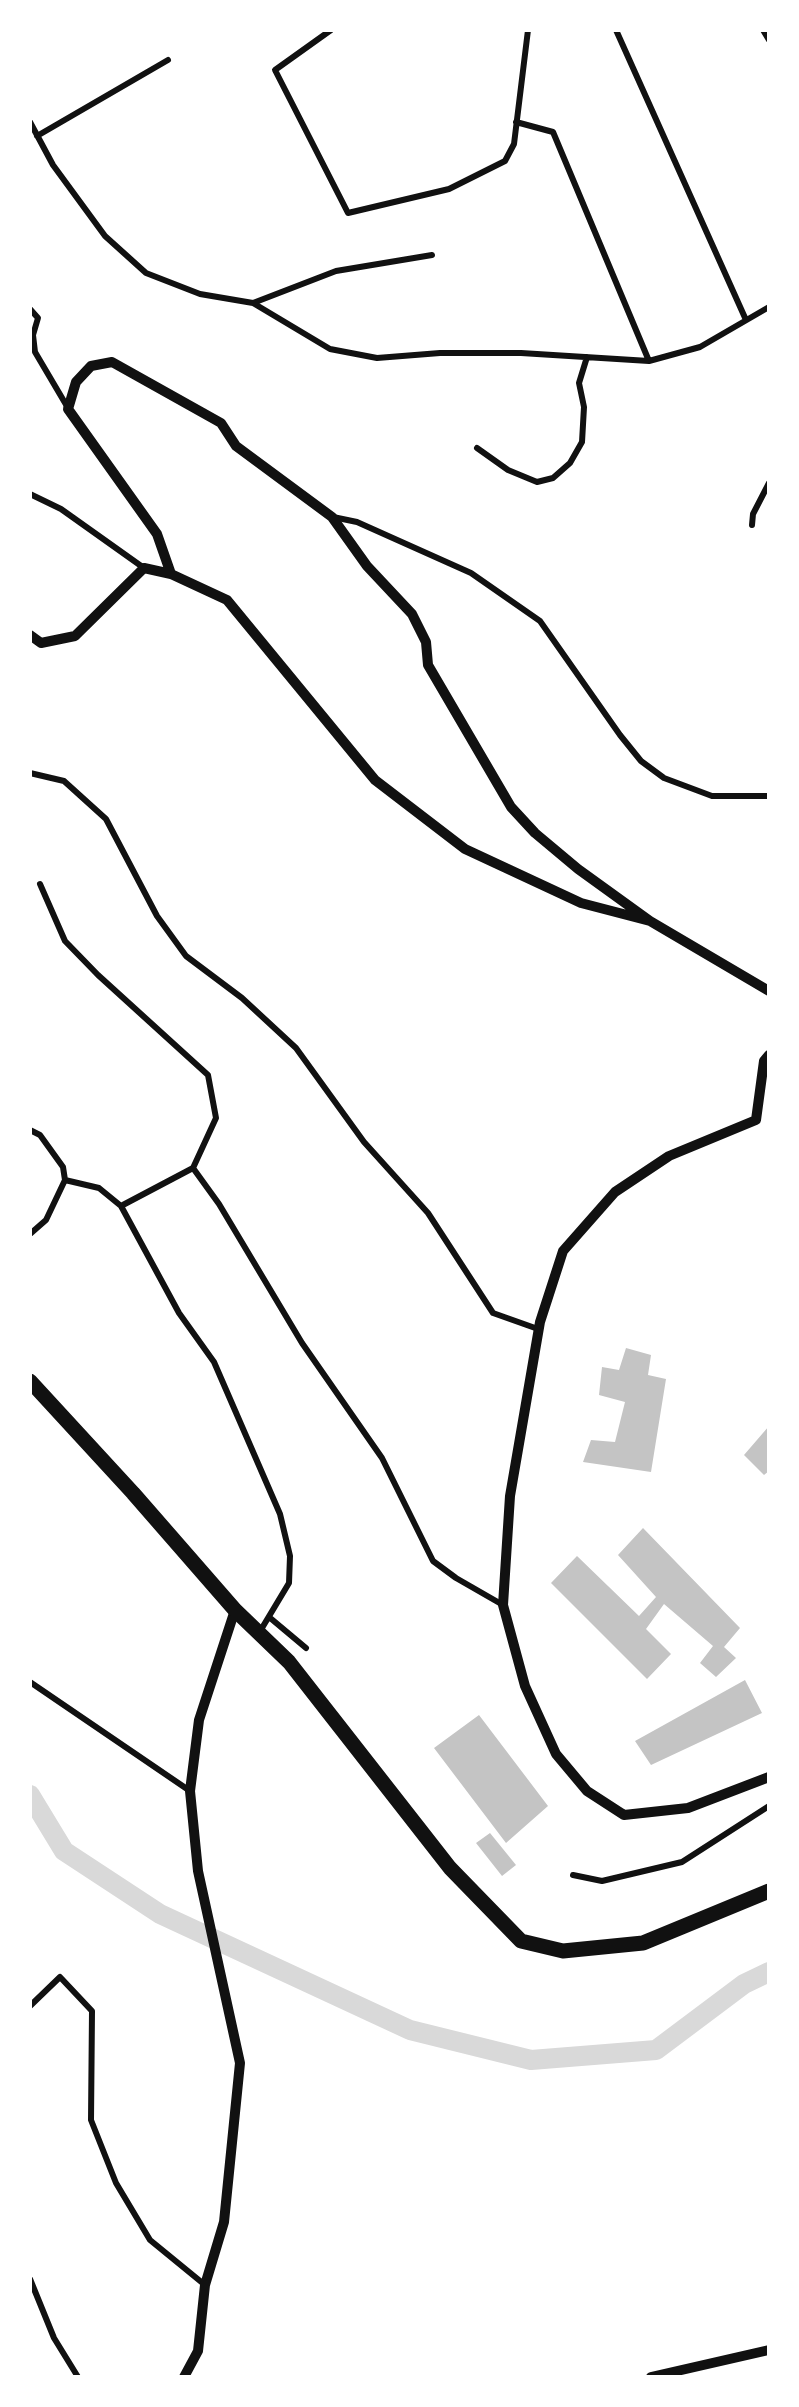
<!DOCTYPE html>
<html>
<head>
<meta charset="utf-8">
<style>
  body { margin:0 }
  #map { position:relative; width:799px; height:2407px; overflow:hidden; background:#fff; font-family:Inter,sans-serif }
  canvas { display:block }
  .frame { position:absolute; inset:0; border:32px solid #fff; pointer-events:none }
</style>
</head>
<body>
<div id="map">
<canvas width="799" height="2407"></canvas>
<div class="frame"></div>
</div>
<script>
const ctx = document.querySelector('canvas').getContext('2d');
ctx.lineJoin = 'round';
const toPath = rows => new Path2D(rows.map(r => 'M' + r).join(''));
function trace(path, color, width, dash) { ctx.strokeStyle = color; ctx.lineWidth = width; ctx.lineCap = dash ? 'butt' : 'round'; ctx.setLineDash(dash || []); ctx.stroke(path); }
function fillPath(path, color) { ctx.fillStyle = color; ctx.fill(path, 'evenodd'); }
const canal = toPath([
  [30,1795,64,1851,160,1914,410,2030,531,2060,656,2050,744,1984,769,1972]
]);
const building = toPath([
  [626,1348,651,1355,648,1375,666,1379,651,1472,583,1462,591,1440,615,1442,625,1402,599,1395,602,1367,619,1370],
  [769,1426,769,1471,764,1475,744,1455],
  [643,1528,740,1628,724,1647,736,1658,716,1677,700,1663,713,1646,664,1604,646,1629,671,1654,647,1679,551,1583,577,1556,639,1616,656,1597,618,1555],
  [745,1680,762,1713,651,1765,635,1741],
  [479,1715,548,1806,506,1843,434,1748],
  [490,1833,516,1865,502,1876,476,1843]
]);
const minor = toPath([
  [331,30,275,70,348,213,449,189,505,161,514,144,528,30],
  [616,30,746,320],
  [763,30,769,40],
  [30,122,53,165,105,236,146,273,200,294,253,303,330,349,377,358,440,353,521,353,649,361,700,347,769,307],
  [516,122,553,132,649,361],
  [37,136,168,60],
  [253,303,336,271,432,255],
  [30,309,38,318,33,335,35,352,68,408],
  [477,448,508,470,537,482,553,478,570,463,582,442,584,407,579,383,587,357],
  [30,494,61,509,144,568],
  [333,517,357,522,471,573,540,621,620,735,641,761,664,778,712,796,769,796],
  [752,525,753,514,769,483],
  [30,773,64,781,106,819,157,916,186,956,242,998,296,1048,364,1142,428,1213,493,1313,538,1329],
  [40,884,65,941,98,975,208,1075,216,1118,193,1168,219,1204,302,1343,382,1458,433,1561,456,1578,503,1605],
  [30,1130,40,1135,63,1167,65,1180,46,1220,30,1234],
  [65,1180,99,1188,121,1206,179,1313,214,1362,280,1514,290,1556,289,1583,259,1633],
  [121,1206,193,1168],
  [269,1617,306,1648],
  [30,1682,190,1791],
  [573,1875,602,1881,682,1862,769,1806],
  [30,2006,60,1977,92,2011,91,2120,116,2183,150,2240,205,2285],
  [30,2279,54,2338,78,2377]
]);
const tertiary = toPath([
  [171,574,157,534,68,409,76,382,91,366,112,362,221,423,236,446,332,517,367,566,412,614,426,642,428,665,511,807,535,833,578,869,650,921],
  [30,635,41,643,75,636,144,568,171,574,227,600,375,780,465,849,581,903,650,921,769,991],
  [769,1055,764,1061,756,1120,669,1156,615,1192,563,1251,540,1322,510,1496,503,1605,525,1686,556,1754,587,1791,624,1815,688,1808,769,1777],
  [184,2377,198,2351,205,2285,224,2222,240,2063,198,1871,190,1791,199,1720,235,1610],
  [651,2377,769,2350]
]);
const primary = toPath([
  [30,1381,133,1493,235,1610,289,1662,450,1868,521,1941,563,1951,643,1943,769,1891]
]);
trace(canal, '#d9d9d9', 20);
fillPath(building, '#c4c4c4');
trace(minor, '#111', 6);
trace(tertiary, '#111', 10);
trace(primary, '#111', 15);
</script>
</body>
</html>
